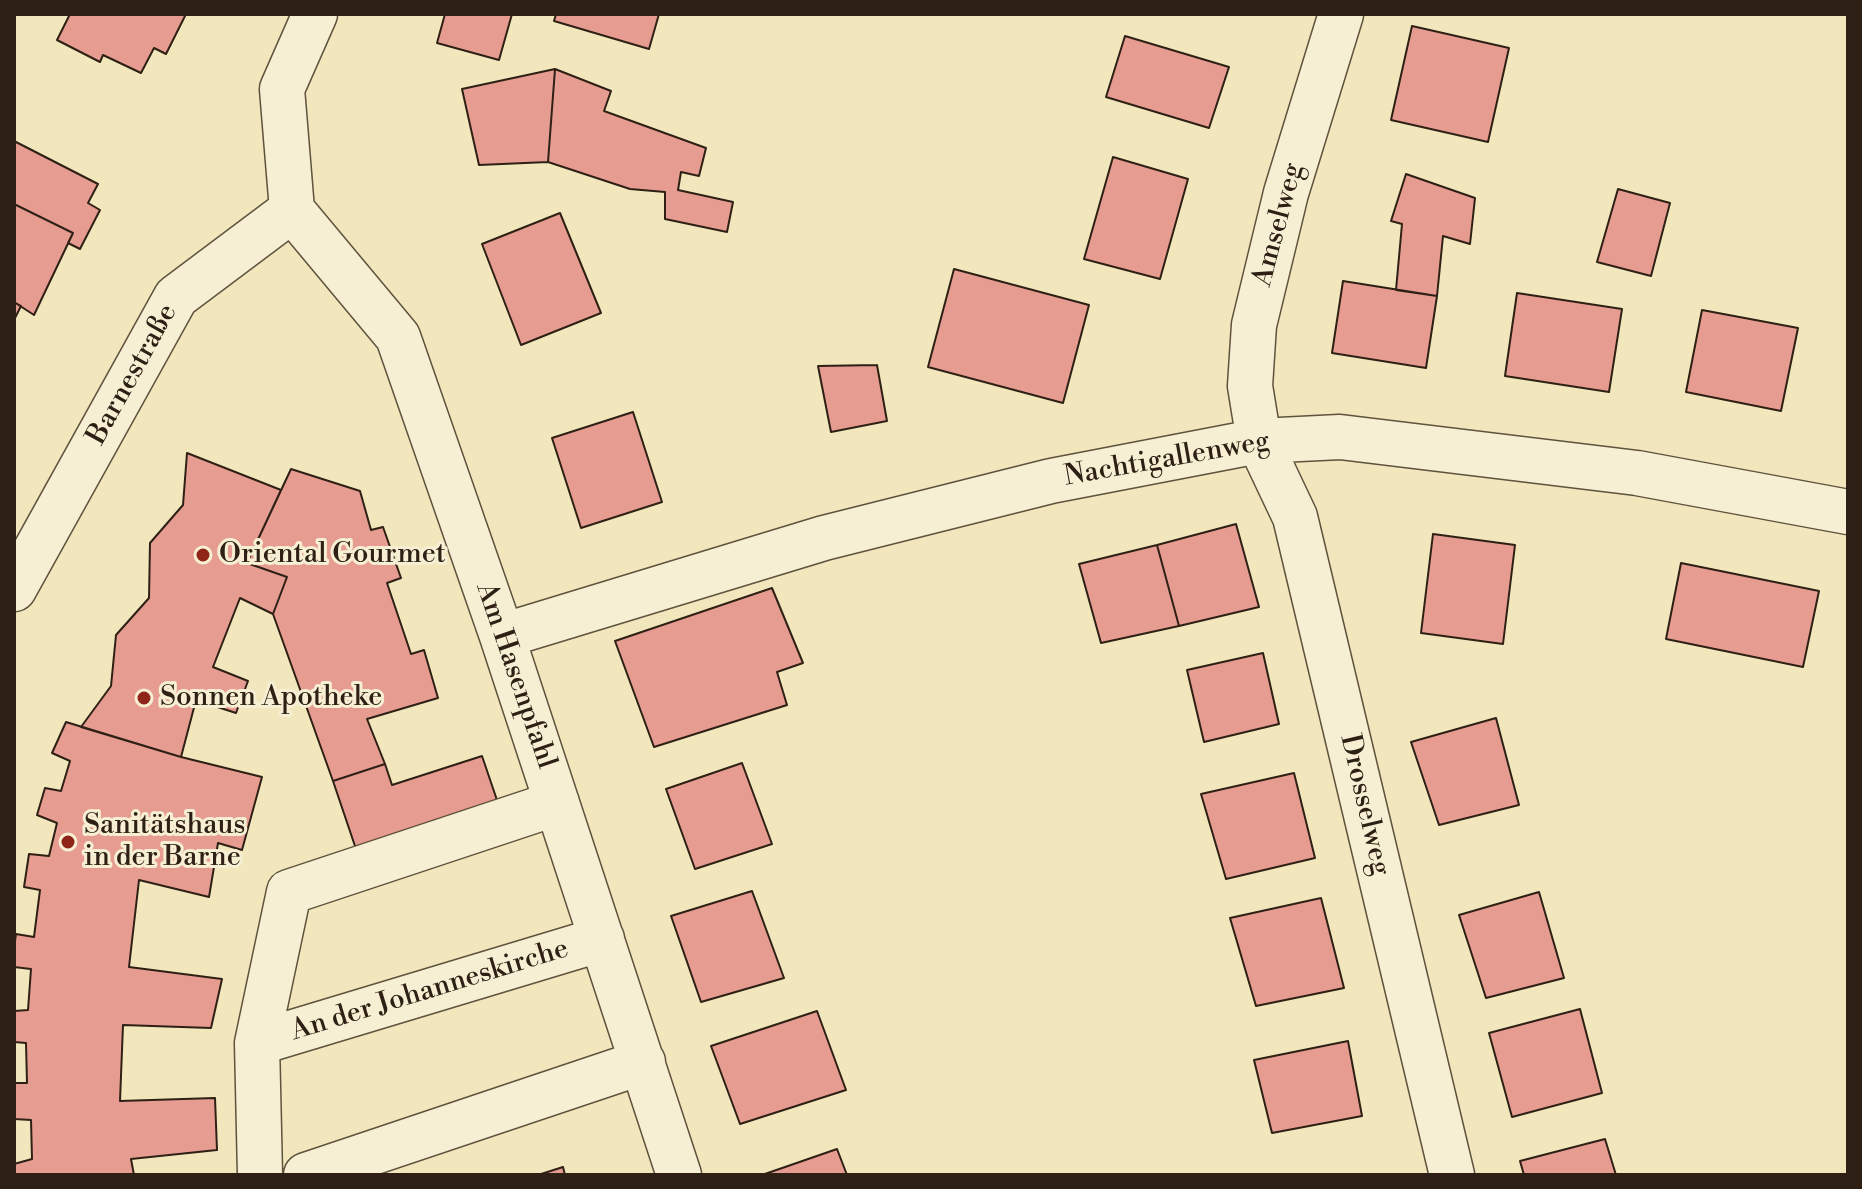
<!DOCTYPE html>
<html>
<head>
<meta charset="utf-8">
<style>
  body { margin:0 }
  #map { position:relative; width:1862px; height:1189px; overflow:hidden; background:#f1e6bc; font-family:"Libre Bodoni",serif }
  canvas { display:block }
  .frame { position:absolute; inset:0; border:16px solid #2e2014; pointer-events:none }
</style>
</head>
<body>
<div id="map">
<canvas width="1862" height="1189"></canvas>
<div class="frame"></div>
</div>
<script>
const ctx = document.querySelector('canvas').getContext('2d');
ctx.lineJoin = 'round';
function fillPath(path, color) { ctx.fillStyle = color; ctx.fill(path, 'evenodd'); }
const toPath = rows => new Path2D(rows.map(r => 'M' + r).join(''));
function trace(path, color, width, dash) { ctx.strokeStyle = color; ctx.lineWidth = width; ctx.lineCap = dash ? 'butt' : 'round'; ctx.setLineDash(dash || []); ctx.stroke(path); }
function drawText(font, color, halo, rows, align = 'center') {
  ctx.font = font + ' "Libre Bodoni",serif'; ctx.lineWidth = 6; ctx.setLineDash([]); ctx.textBaseline = 'middle'; ctx.strokeStyle = halo; ctx.fillStyle = color; for (const [text, x, y, turn = 0] of rows) {
    ctx.save(); ctx.translate(x, y); ctx.rotate((+turn || 0) * Math.PI / 180); ctx.textAlign = isNaN(turn) ? turn : align; if (halo) ctx.strokeText(text, 0, 0); ctx.fillText(text, 0, 0); ctx.restore();
  }
}
const building = toPath([
  [70,14,186,14,166,54,154,48,141,73,103,55,100,62,57,40,70,14],
  [445,14,512,14,499,60,437,43,445,14],
  [556,14,659,14,649,49,554,21,556,14],
  [1412,26,1509,48,1488,142,1391,120,1412,26],
  [1125,36,1229,67,1209,128,1106,97,1125,36],
  [555,69,611,91,604,111,706,148,699,176,681,172,678,190,733,202,727,232,665,219,665,192,630,189,548,162,555,69],
  [555,69,548,162,479,165,462,89,555,69],
  [14,141,98,184,88,203,100,210,80,249,68,243,73,233,14,204,14,141],
  [1113,157,1188,179,1160,279,1084,259,1113,157],
  [1406,174,1475,198,1470,244,1443,236,1437,296,1396,290,1402,224,1391,221,1406,174],
  [1618,189,1670,203,1651,276,1597,262,1618,189],
  [14,204,73,233,34,315,14,302,14,204],
  [560,213,601,313,521,345,482,244,560,213],
  [954,269,1089,305,1063,403,928,367,954,269],
  [1343,281,1437,296,1426,368,1332,353,1343,281],
  [1517,293,1622,309,1609,392,1505,376,1517,293],
  [14,302,21,306,14,320,14,302],
  [1702,310,1798,328,1781,411,1686,392,1702,310],
  [877,365,887,421,831,432,818,366,877,365],
  [633,412,662,502,581,528,552,438,633,412],
  [187,453,281,490,247,563,287,577,273,614,240,598,213,667,248,681,236,713,196,700,181,757,81,727,111,686,116,635,149,598,150,543,183,505,187,453],
  [291,469,360,491,371,530,383,527,401,578,387,583,411,654,424,650,438,698,367,719,385,764,333,781,273,614,287,577,247,563,291,469],
  [1236,524,1259,607,1179,626,1157,545,1236,524],
  [1433,534,1515,545,1503,644,1421,633,1433,534],
  [1157,545,1179,626,1101,643,1079,564,1157,545],
  [1681,563,1819,591,1803,667,1666,639,1681,563],
  [772,588,803,663,777,672,787,705,654,747,615,641,772,588],
  [1263,653,1279,724,1204,742,1187,670,1263,653],
  [1496,718,1519,805,1439,825,1411,742,1496,718],
  [66,722,181,757,262,777,242,850,218,843,209,897,139,880,129,967,222,979,211,1028,123,1025,120,1101,215,1098,217,1150,131,1159,134,1175,15,1175,14,1171,14,1164,32,1159,31,1120,14,1119,14,1083,27,1083,26,1043,14,1042,14,1011,28,1010,31,969,14,967,14,948,16,934,34,937,40,890,24,887,29,854,49,856,57,823,37,815,45,788,61,791,70,761,52,753,66,722],
  [482,756,499,806,357,852,333,781,385,764,392,785,482,756],
  [742,763,772,844,695,869,666,789,742,763],
  [1294,773,1315,858,1226,879,1201,794,1294,773],
  [752,891,784,978,701,1002,671,916,752,891],
  [1539,892,1564,978,1486,998,1459,915,1539,892],
  [1321,898,1344,988,1256,1006,1230,918,1321,898],
  [1580,1009,1602,1093,1512,1117,1489,1033,1580,1009],
  [817,1011,846,1090,740,1124,711,1046,817,1011],
  [1348,1041,1362,1116,1272,1133,1254,1060,1348,1041],
  [1605,1139,1616,1175,1524,1175,1520,1161,1605,1139],
  [837,1149,847,1175,762,1175,837,1149],
  [563,1167,565,1175,538,1175,563,1167]
]);
const minor = toPath([
  [1341,14,1286,193,1254,325,1250,386,1259,441,1295,517,1452,1175],
  [292,210,398,337,502,636,679,1175],
  [292,210,282,89,315,14],
  [14,589,176,297,292,210],
  [502,636,824,538,1051,481,1259,441,1340,437,1637,473,1848,512],
  [257,1043,602,939],
  [260,1175,257,1043,289,892,557,803],
  [306,1175,643,1062]
]);
const markers = [
  [203,555,8,"#8f2418"],
  [144,698,8,"#8f2418"],
  [68,842,8,"#8f2418"]
];
const streetNames = [
  ["Amselweg",1279,225,-75],
  ["Barnestraße",133,375,-61],
  ["Nachtigallenweg",1167,460,-10],
  ["Am Hasenpfahl",515,676,71],
  ["Drosselweg",1364,805,77],
  ["An der Johanneskirche",430,991,-17]
];
const poiNames = [
  ["Oriental Gourmet",219,555],
  ["Sonnen Apotheke",160,698],
  ["Sanitätshaus",84,826],
  ["in der Barne",84,858]
];
fillPath(building, '#e79c91');
trace(building, '#2e2014', 2);
trace(minor, '#5f523e', 47);
trace(minor, '#f6efd3', 44);
for (const [x, y, r, color] of markers) { const dot = new Path2D(); dot.arc(x, y, r, 0, 2 * Math.PI); ctx.fillStyle = color; ctx.fill(dot); trace(dot, '#f6efd3', 3); }
drawText('28px', '#2e2014', '#f6efd3', streetNames);
drawText('28px', '#2e2014', '#f6efd3', poiNames, 'left');
</script>
</body>
</html>
